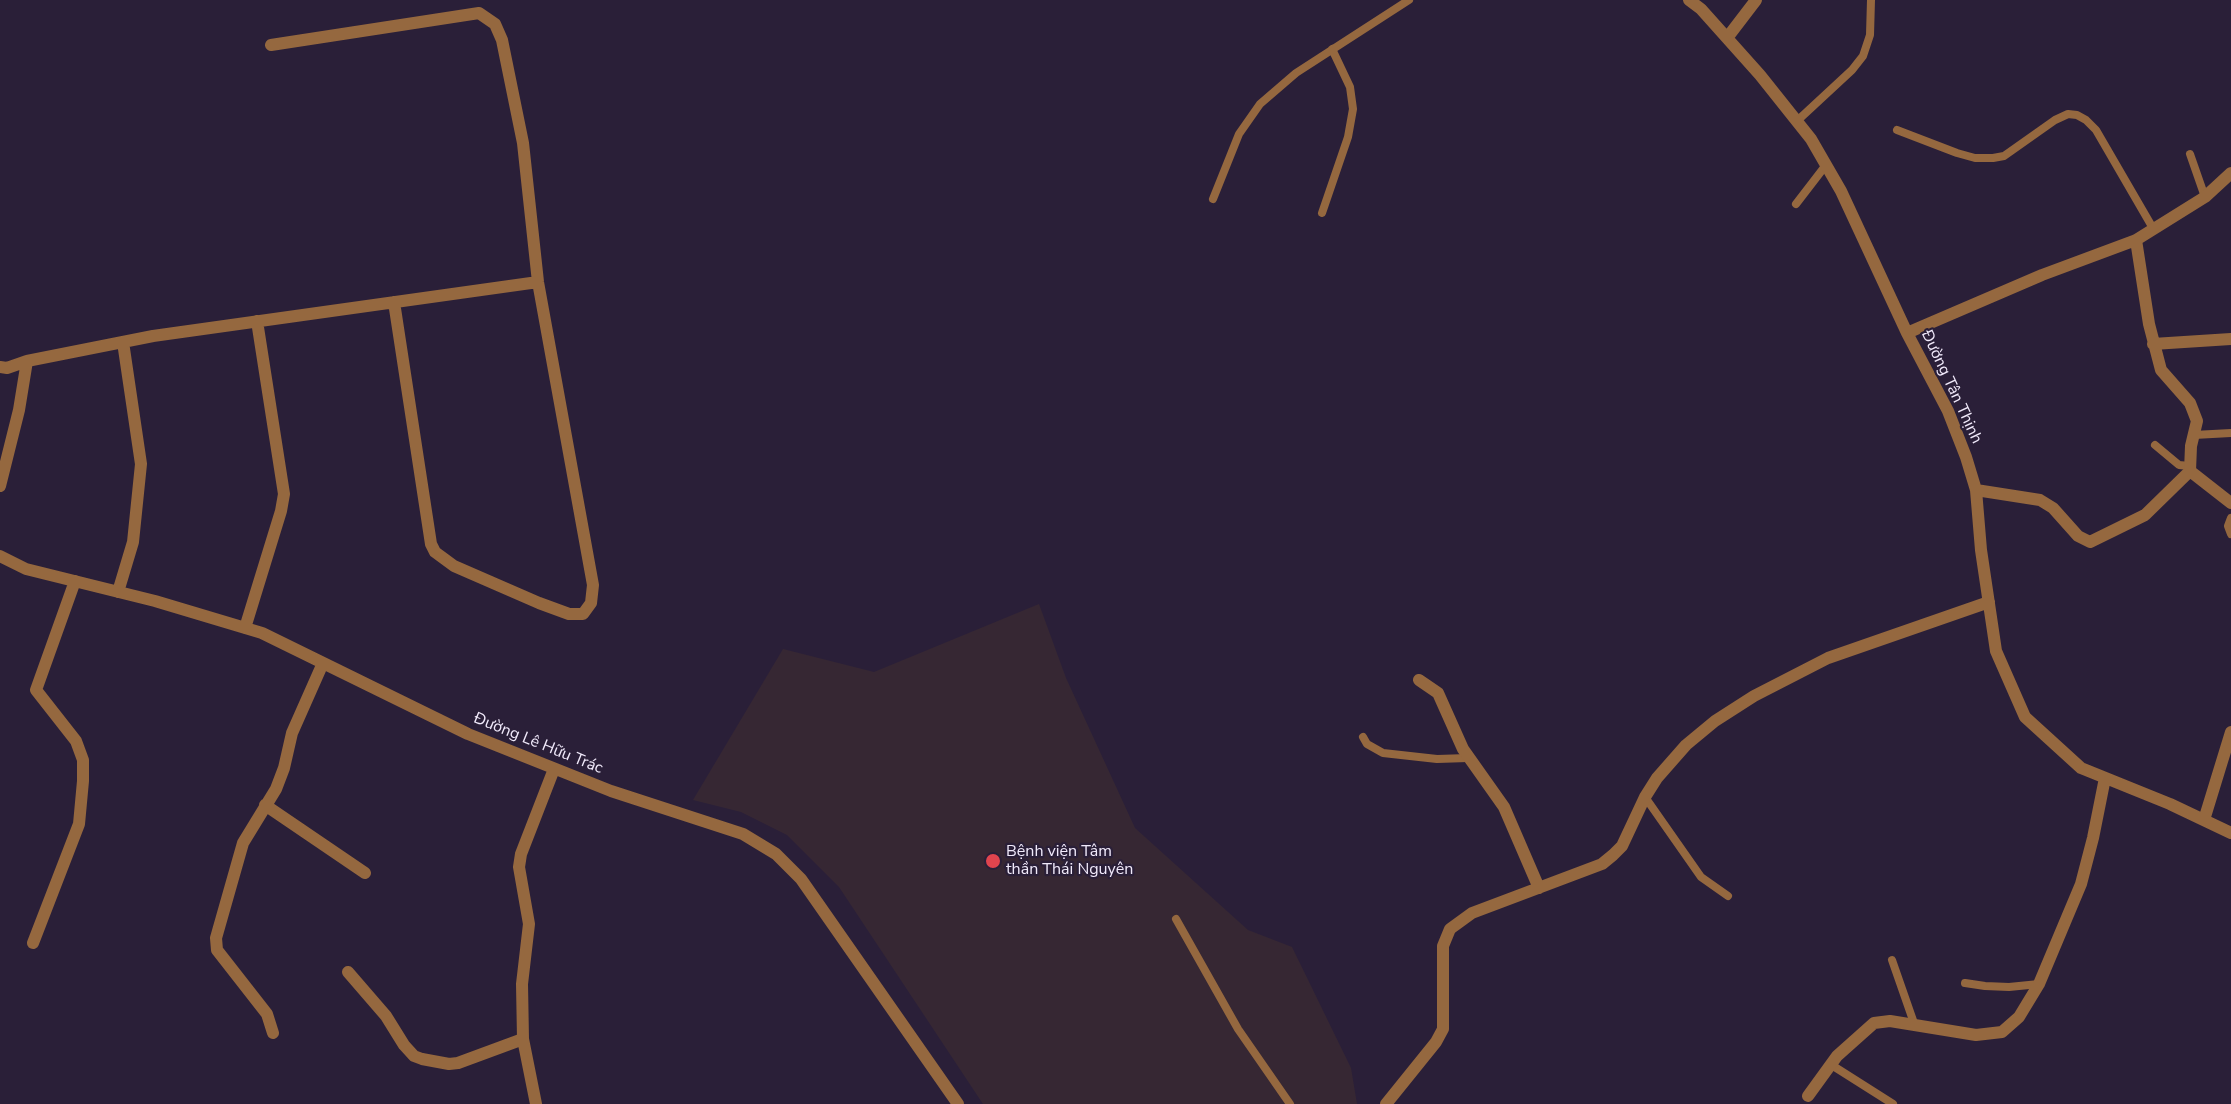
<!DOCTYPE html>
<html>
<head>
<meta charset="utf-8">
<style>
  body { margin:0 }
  canvas { display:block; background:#2a1f38 }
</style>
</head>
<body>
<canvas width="2231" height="1104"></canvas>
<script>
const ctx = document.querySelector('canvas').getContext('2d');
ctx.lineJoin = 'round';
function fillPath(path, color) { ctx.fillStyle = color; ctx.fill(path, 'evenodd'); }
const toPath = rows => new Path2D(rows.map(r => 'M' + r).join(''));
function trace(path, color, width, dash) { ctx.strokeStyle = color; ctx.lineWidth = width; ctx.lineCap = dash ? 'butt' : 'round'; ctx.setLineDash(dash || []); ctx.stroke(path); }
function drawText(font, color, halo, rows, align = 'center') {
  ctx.font = font + ' "Nunito Sans",sans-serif'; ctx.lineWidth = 4.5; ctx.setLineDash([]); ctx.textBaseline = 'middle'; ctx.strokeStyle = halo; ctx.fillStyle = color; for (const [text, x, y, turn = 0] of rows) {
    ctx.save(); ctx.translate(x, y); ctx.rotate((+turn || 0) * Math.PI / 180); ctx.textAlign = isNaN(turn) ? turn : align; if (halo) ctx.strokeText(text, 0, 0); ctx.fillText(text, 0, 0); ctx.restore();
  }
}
const medical = toPath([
  [1039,604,1066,678,1135,828,1248,930,1292,947,1351,1068,1357,1104,983,1104,839,887,787,835,741,812,693,800,783,649,874,672]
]);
const lane = toPath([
  [1797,121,1852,70,1863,56,1870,35,1871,0],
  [1897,130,1957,153,1975,158,1993,158,2004,156,2055,120,2068,114,2077,115,2086,120,2096,130,2154,230],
  [2190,154,2205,197],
  [1213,199,1239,134,1260,104,1296,73,1409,0],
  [1796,204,1826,165],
  [1322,213,1348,137,1353,109,1350,87,1332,49],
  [2194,435,2231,433],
  [2155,445,2179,465,2189,466],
  [2231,518,2228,526,2231,534],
  [1363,737,1367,744,1383,753,1437,759,1468,758],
  [1645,797,1701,877,1728,896],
  [1176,919,1238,1029,1290,1104],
  [1892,960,1915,1026],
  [1965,983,1985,986,2009,987,2039,984],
  [1830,1064,1893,1104]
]);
const street = toPath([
  [1689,0,1701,9,1760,75,1811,139,1841,191,1907,333,1948,411,1966,457,1976,490,1981,550,1996,651,2025,717,2081,768,2170,804,2231,833],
  [1727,38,1756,0],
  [271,45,479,13,495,24,502,40,523,143,538,282,593,585,591,603,583,614,569,614,539,603,454,566,435,552,431,544,394,302],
  [2136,240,2149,324,2161,370,2190,403,2197,421,2191,446,2190,471,2231,503],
  [1907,333,2042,275,2136,240,2205,197,2231,173],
  [2153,344,2231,339],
  [27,361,153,336,538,282],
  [0,367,7,368,27,361,19,410,0,486],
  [1976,490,2040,500,2053,508,2078,536,2090,542,2145,515,2190,471],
  [0,556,26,569,155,601,262,633,468,734,611,791,743,834,776,854,801,879,958,1104],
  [118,592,133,542,141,464,123,342],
  [245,628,281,511,284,494,257,321],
  [1419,680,1438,693,1463,749,1504,807,1539,888],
  [265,805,365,873],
  [2204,820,2231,732],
  [33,943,79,824,83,781,83,760,76,741,36,690,75,581],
  [348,972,386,1016,404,1045,414,1056,422,1059,449,1064,458,1063,523,1039],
  [273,1033,267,1014,217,950,216,938,243,843,276,789,284,768,292,733,323,663],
  [1808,1096,1837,1056,1874,1023,1890,1021,1976,1035,2002,1032,2019,1017,2039,984,2081,884,2093,838,2105,778],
  [536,1104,523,1039,522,984,529,924,519,867,521,854,554,769],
  [1386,1104,1436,1042,1443,1029,1443,946,1450,929,1472,913,1602,864,1613,855,1622,846,1645,797,1657,778,1686,745,1715,721,1754,696,1828,658,1989,602]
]);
const markers = [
  [993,861,8,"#e0444e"]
];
const streetNames = [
  ["Đường Tân Thịnh",1951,387,65],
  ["Đường Lê Hữu Trác",538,744,22]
];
const poiNames = [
  ["Bệnh viện Tâm",1006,852],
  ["thần Thái Nguyên",1006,870]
];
fillPath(medical, '#362733');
trace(lane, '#95683f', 8);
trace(street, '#95683f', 12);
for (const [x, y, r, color] of markers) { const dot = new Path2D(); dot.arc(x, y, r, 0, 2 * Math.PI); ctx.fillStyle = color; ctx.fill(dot); trace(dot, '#2a1f38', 2); }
drawText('16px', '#f1eafb', '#2a1f38', streetNames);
drawText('16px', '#f1eafb', '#2a1f38', poiNames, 'left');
</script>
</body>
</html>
